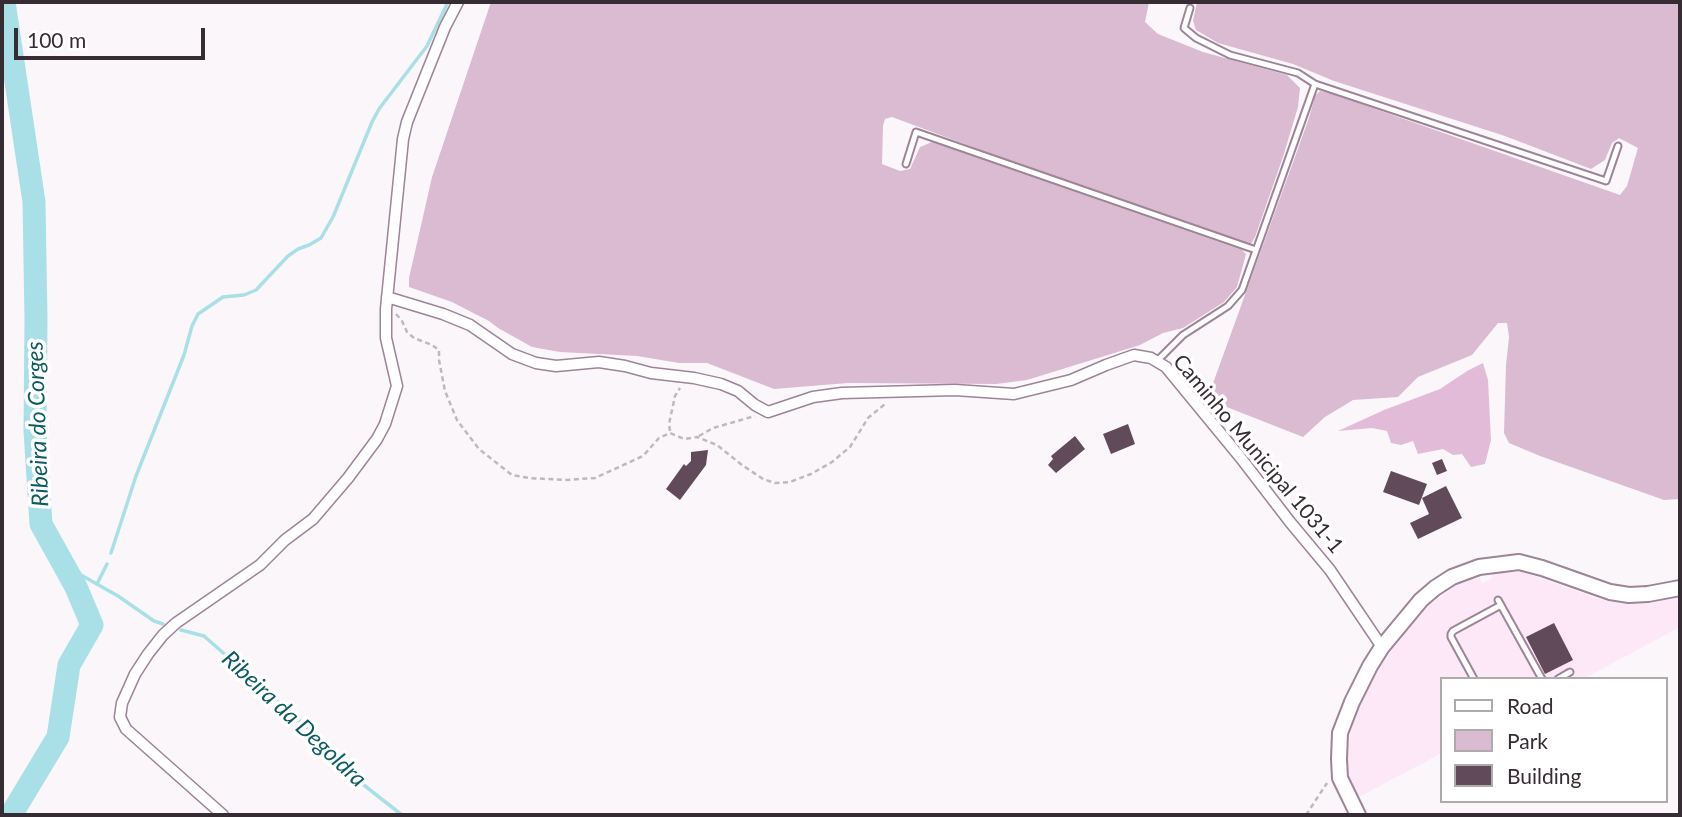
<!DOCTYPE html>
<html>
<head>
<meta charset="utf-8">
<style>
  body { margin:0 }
  #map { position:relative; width:1682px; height:817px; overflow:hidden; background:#fbf6fa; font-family:Lato,sans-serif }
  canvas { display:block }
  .frame { position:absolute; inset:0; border:4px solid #362c33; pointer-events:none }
  .legend { position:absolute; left:1440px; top:677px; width:228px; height:126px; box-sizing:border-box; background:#fff; border:2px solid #afabad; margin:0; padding:9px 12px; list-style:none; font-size:21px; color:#362c33 }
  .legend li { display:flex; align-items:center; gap:14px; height:35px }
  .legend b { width:35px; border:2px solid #afabad }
  .scale { position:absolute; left:14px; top:28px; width:191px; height:32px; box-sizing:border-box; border:4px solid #362c33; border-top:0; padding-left:9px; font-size:21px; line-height:24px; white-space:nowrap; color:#362c33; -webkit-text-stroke:5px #fff; paint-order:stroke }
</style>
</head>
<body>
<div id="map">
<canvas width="1682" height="817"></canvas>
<div class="frame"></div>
<ul class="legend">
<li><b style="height:9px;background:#fff"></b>Road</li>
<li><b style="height:19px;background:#dbbbd2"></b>Park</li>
<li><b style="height:19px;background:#614b5b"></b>Building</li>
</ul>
<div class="scale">100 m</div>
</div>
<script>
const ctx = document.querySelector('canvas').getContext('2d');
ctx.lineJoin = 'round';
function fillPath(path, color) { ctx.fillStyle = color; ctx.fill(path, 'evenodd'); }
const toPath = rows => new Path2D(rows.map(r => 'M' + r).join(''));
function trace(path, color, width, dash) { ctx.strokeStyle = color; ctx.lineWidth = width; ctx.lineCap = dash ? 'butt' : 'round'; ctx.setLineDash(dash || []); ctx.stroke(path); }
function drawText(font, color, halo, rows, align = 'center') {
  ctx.font = font + ' Lato,sans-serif'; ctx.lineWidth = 7; ctx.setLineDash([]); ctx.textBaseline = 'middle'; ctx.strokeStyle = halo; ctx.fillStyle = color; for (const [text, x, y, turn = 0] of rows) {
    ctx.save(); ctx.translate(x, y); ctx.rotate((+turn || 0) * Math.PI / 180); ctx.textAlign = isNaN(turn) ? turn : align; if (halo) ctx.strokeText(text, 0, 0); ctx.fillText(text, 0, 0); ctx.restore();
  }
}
const built = toPath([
  [1496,571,1523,572,1599,599,1624,604,1653,603,1680,596,1680,627,1583,679,1442,679,1442,753,1357,798,1348,772,1346,757,1353,722,1372,678,1408,628,1429,606,1460,582,1473,578,1479,579,1483,583,1492,578,1492,574]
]);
const green = toPath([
  [491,2,1149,2,1145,22,1158,34,1203,52,1287,75,1300,88,1298,107,1283,157,1255,237,1251,244,1056,178,892,117,885,119,883,126,882,164,900,171,910,169,920,147,932,142,1242,250,1246,254,1237,287,1224,302,1183,328,1163,333,1140,345,1027,380,996,384,848,383,774,389,707,363,679,363,637,356,560,352,532,347,498,328,489,321,452,302,409,287,409,278,432,177],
  [1197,2,1680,2,1680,499,1664,500,1540,456,1509,443,1504,433,1506,365,1509,337,1507,323,1498,323,1472,355,1418,377,1398,397,1353,400,1325,417,1303,437,1214,402,1212,386,1309,118,1315,96,1320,91,1330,93,1620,195,1627,186,1638,148,1619,138,1612,143,1605,160,1591,169,1505,136,1334,81,1293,64,1218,43,1196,30,1193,21]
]);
const forest = toPath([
  [1483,363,1488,380,1491,440,1485,464,1471,467,1462,454,1453,455,1443,449,1418,454,1413,441,1401,445,1391,443,1387,431,1372,428,1338,431,1384,410,1440,389,1467,371]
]);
const stream = toPath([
  [41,524,81,575,118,596,154,621,163,624],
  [111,553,136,476,184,355,192,326,198,314,223,297,244,295,256,290,288,256,298,249,309,245,321,238,333,217,372,122,379,109,427,46,448,2],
  [97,584,107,564],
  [181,630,204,636,307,727,328,757,402,815]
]);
const river = toPath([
  [4,2,34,202,36,320,35,431,41,524,76,587,92,625,69,665,58,737,11,815]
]);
const building = toPath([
  [1128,424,1135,444,1111,454,1103,434],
  [1075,436,1085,449,1056,473,1048,465,1053,459,1051,456],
  [708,450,706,465,680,500,666,489,684,464,686,466,691,461,691,452],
  [1442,459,1447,471,1437,475,1432,463],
  [1391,471,1427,484,1419,505,1383,492],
  [1446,486,1462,518,1418,539,1410,523,1429,514,1422,498],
  [1554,623,1573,660,1545,674,1526,637]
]);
const path = toPath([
  [396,314,402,321,407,332,414,338,432,345,439,350,439,360,445,391,457,420,479,449,512,475,529,478,565,480,595,478,643,456,659,438,670,433,684,439,697,437,717,445,742,465,763,479,775,483,790,482,811,474,832,462,850,447,868,418,885,404],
  [670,431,669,424,675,396,680,388],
  [699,436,713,428,755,416],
  [1306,815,1327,783]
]);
const lane = toPath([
  [1190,8,1184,28,1196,38,1230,55,1298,73,1315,84],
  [906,164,916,132,1256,250],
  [1156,362,1183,335,1228,306,1242,290,1315,84,1606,181,1618,146],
  [1498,600,1542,679],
  [1474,679,1451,637,1451,634,1453,631,1501,605],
  [1558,679,1570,672]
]);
const street = toPath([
  [387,297,443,314,470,325,512,354,536,363,556,366,599,362,625,366,651,373,694,378,721,384,738,391,755,405,768,412,813,397,842,393,955,390,1014,394,1071,380,1106,365,1134,355,1151,358,1166,367,1240,457,1290,522,1330,570,1382,647],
  [223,815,126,729,120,717,122,703,135,674,148,654,163,635,176,623,260,565,285,540,313,519,348,478,377,439,385,424,397,386,386,338,386,309,403,139,407,122,445,27,458,2]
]);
const secondary = toPath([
  [1358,815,1340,778,1339,759,1340,733,1352,702,1370,666,1382,647,1421,600,1435,588,1452,577,1479,567,1519,562,1542,568,1610,592,1629,595,1648,594,1680,588]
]);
const streetNames = [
  ["Caminho Municipal 1031-1",1258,454,50]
];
const waterNames = [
  ["Ribeira do Corges",38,424,-92],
  ["Ribeira da Degoldra",294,719,43]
];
fillPath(built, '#fde8f7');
fillPath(green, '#dbbbd2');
fillPath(forest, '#e1bbd7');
trace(stream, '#a9e0e7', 3.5);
trace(river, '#a9e0e7', 23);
fillPath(building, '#614b5b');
trace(lane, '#9d8496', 9);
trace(street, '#9d8496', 13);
trace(secondary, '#9d8496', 18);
trace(path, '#bfb8bd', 2.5, [5, 3.5]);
trace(lane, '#fff', 5);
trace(street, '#fff', 10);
trace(secondary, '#fff', 14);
drawText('21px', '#362c33', '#fff', streetNames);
drawText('italic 23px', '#0c5a62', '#fff', waterNames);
</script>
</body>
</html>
